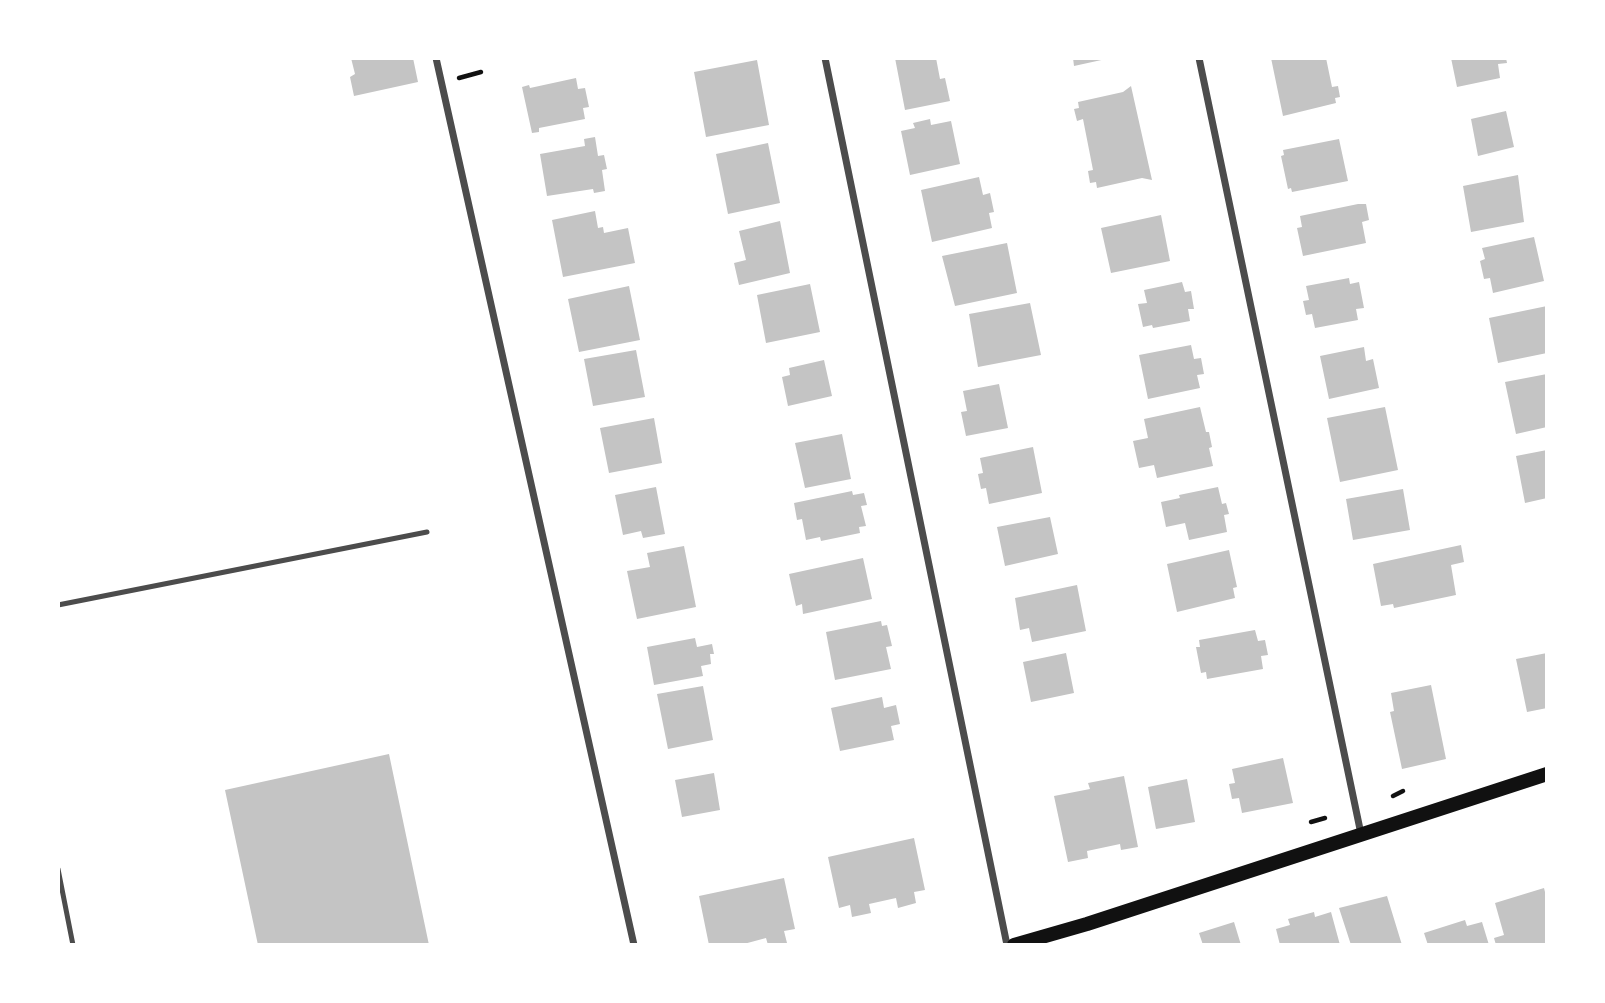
<!DOCTYPE html>
<html>
<head>
<meta charset="utf-8">
<style>
  body { margin:0 }
  #map { position:relative; width:1605px; height:1003px; overflow:hidden; background:#fff; font-family:Ubuntu,sans-serif }
  canvas { display:block }
  .frame { position:absolute; inset:0; border:60px solid #fff; pointer-events:none }
</style>
</head>
<body>
<div id="map">
<canvas width="1605" height="1003"></canvas>
<div class="frame"></div>
</div>
<script>
const ctx = document.querySelector('canvas').getContext('2d');
ctx.lineJoin = 'round';
function fillPath(path, color) { ctx.fillStyle = color; ctx.fill(path, 'evenodd'); }
const toPath = rows => new Path2D(rows.map(r => 'M' + r).join(''));
function trace(path, color, width, dash) { ctx.strokeStyle = color; ctx.lineWidth = width; ctx.lineCap = dash ? 'butt' : 'round'; ctx.setLineDash(dash || []); ctx.stroke(path); }
const building = toPath([
  [351,58,413,58,418,82,354,96,350,77,355,74],
  [895,58,936,58,940,79,945,78,950,101,905,110],
  [1073,58,1106,58,1106,59,1074,66],
  [1271,58,1326,58,1332,87,1338,86,1340,97,1335,98,1336,103,1283,116],
  [1451,58,1506,58,1507,63,1498,64,1500,78,1457,87],
  [757,60,769,125,706,137,694,72],
  [576,78,578,89,585,88,589,107,583,108,585,119,539,128,539,132,532,133,522,87,529,85,530,88],
  [1131,86,1152,180,1142,178,1097,188,1096,182,1090,183,1088,171,1093,170,1083,119,1077,121,1074,109,1079,108,1078,102,1123,92],
  [1506,111,1514,147,1478,156,1471,119],
  [930,119,931,125,951,121,960,164,910,175,901,131,915,128,913,123],
  [595,137,598,156,604,155,607,169,602,170,605,191,594,193,593,189,547,196,540,154,585,146,584,139],
  [1339,139,1348,181,1292,192,1291,188,1288,189,1281,156,1284,155,1283,150],
  [768,143,780,203,728,214,716,154],
  [1518,175,1524,222,1471,232,1463,186],
  [979,177,983,195,990,193,994,212,989,213,992,228,932,242,921,190],
  [1358,204,1366,204,1369,220,1362,222,1366,243,1303,256,1297,228,1302,227,1300,216],
  [595,211,598,228,603,227,604,233,628,228,635,263,563,277,552,220],
  [1161,215,1170,261,1111,273,1101,228],
  [780,221,790,273,739,285,734,263,746,260,739,231],
  [1534,237,1544,281,1493,293,1490,278,1484,279,1480,261,1485,259,1482,248],
  [1007,243,1017,293,955,306,942,256],
  [1349,278,1350,284,1359,282,1364,308,1356,309,1358,320,1315,328,1312,314,1306,315,1303,301,1309,300,1306,286],
  [1182,282,1185,292,1191,291,1194,309,1188,309,1190,321,1153,328,1152,325,1143,327,1138,304,1147,303,1144,290],
  [810,284,820,332,766,343,757,295],
  [629,286,640,340,579,352,568,299],
  [1030,303,1041,355,978,367,969,314],
  [1547,306,1547,353,1498,363,1489,318],
  [1191,345,1194,359,1201,358,1204,374,1197,375,1200,388,1148,399,1139,355],
  [1364,347,1366,361,1373,359,1379,388,1329,399,1320,356],
  [636,350,645,397,593,406,584,359],
  [824,360,832,396,788,406,782,377,790,375,789,368],
  [1547,374,1547,427,1516,434,1505,382],
  [999,384,1008,428,966,436,961,412,967,411,963,391],
  [1200,407,1206,432,1209,432,1212,447,1209,448,1213,466,1157,478,1154,465,1139,468,1133,441,1148,438,1144,419],
  [1385,407,1398,470,1340,482,1327,418],
  [654,418,662,463,609,473,600,428],
  [842,434,851,479,805,488,795,443],
  [1033,447,1042,493,989,504,986,488,981,489,978,474,983,473,980,458],
  [1547,450,1547,498,1525,503,1516,456],
  [656,487,665,534,643,538,641,531,623,535,615,495],
  [1218,487,1222,504,1226,503,1229,514,1224,515,1227,532,1189,540,1185,523,1166,527,1161,502,1180,498,1179,495],
  [1403,489,1410,530,1353,540,1346,499],
  [852,491,853,495,864,493,867,505,861,506,866,526,859,527,860,533,821,541,820,537,806,540,802,519,797,520,794,503],
  [1050,517,1058,554,1005,566,997,527],
  [1461,545,1464,562,1451,565,1456,595,1394,608,1393,604,1381,606,1373,564],
  [684,546,696,607,637,619,627,571,650,567,647,553],
  [1229,550,1237,587,1233,588,1235,598,1177,612,1167,564],
  [863,558,872,599,803,614,802,604,796,606,789,574],
  [1077,585,1086,631,1032,642,1029,628,1020,630,1015,598],
  [881,621,882,626,887,625,892,646,886,647,891,669,835,680,826,632],
  [1255,630,1258,641,1265,640,1268,655,1261,656,1263,669,1207,679,1206,672,1201,673,1196,647,1200,647,1199,640],
  [695,638,697,647,712,644,714,654,710,654,711,664,701,666,703,676,654,685,647,647],
  [1066,653,1074,693,1031,702,1023,662],
  [1547,653,1547,708,1527,712,1516,659],
  [1431,685,1446,759,1402,769,1390,712,1394,711,1391,693],
  [703,686,713,740,668,749,657,694],
  [882,697,884,708,896,705,900,724,891,726,894,740,840,751,831,708],
  [389,754,429,945,258,945,225,790],
  [1283,758,1293,803,1242,813,1239,798,1232,799,1229,784,1235,783,1232,769],
  [714,773,720,810,682,817,675,780],
  [1124,776,1138,847,1121,850,1120,844,1087,851,1088,858,1068,862,1054,796,1090,789,1088,783],
  [1187,779,1195,822,1156,829,1148,787],
  [914,838,925,890,914,892,916,903,898,908,896,898,869,904,871,913,852,917,850,905,839,908,828,857],
  [784,878,795,929,784,931,787,943,768,945,766,938,740,945,709,945,699,896],
  [1544,888,1547,900,1547,943,1496,945,1494,938,1504,935,1495,903],
  [1387,896,1402,945,1351,945,1339,908],
  [1314,912,1315,917,1331,912,1340,945,1280,945,1276,929,1290,925,1288,919],
  [1465,920,1467,926,1482,922,1489,945,1428,945,1424,933],
  [1234,922,1241,945,1203,945,1199,933]
]);
const path = toPath([
  [459,78,481,72],
  [1393,796,1403,791],
  [1311,822,1325,818]
]);
const service = toPath([
  [58,605,427,532],
  [58,869,73,945]
]);
const minor = toPath([
  [436,58,634,945],
  [825,58,1007,945],
  [1199,58,1361,834]
]);
const secondary = toPath([
  [1014,945,1087,924,1547,774]
]);
fillPath(building, '#c4c4c4');
trace(path, '#111', 4.5);
trace(service, '#4c4c4c', 5);
trace(minor, '#4c4c4c', 7);
trace(secondary, '#111', 14);
</script>
</body>
</html>
